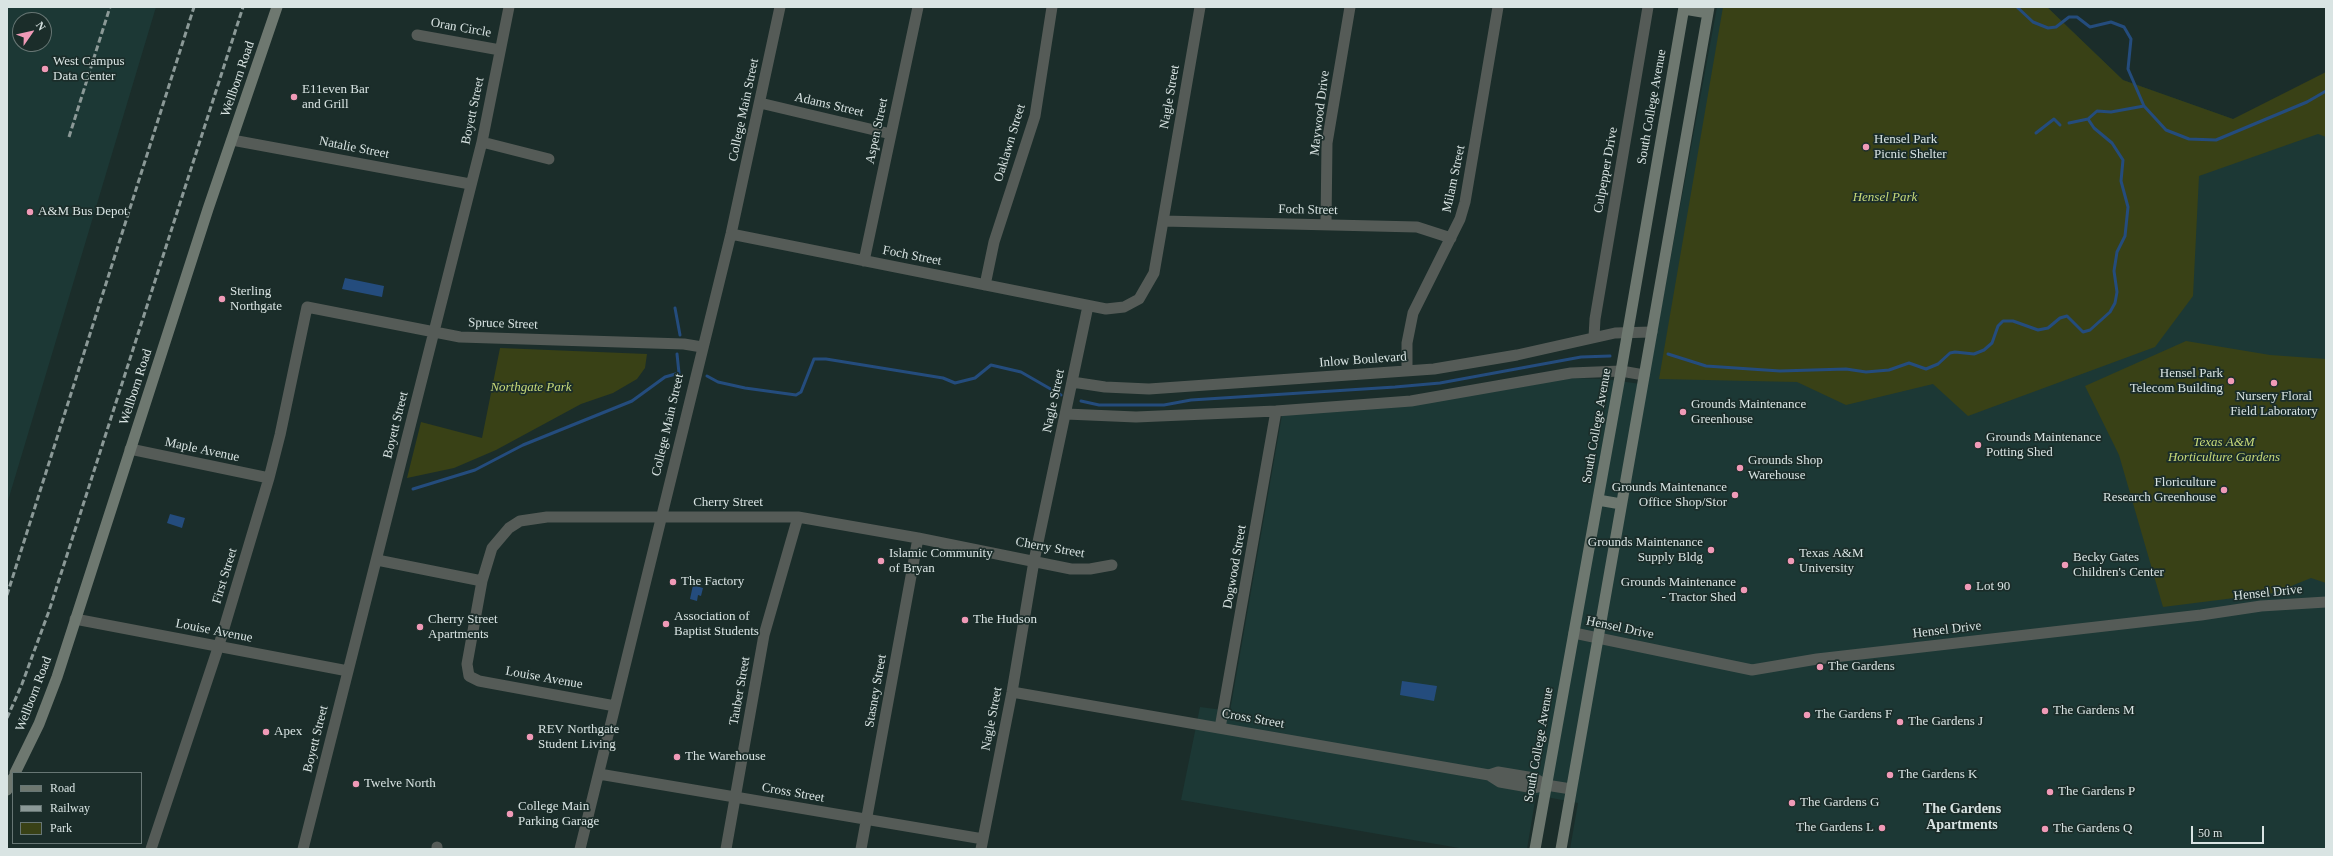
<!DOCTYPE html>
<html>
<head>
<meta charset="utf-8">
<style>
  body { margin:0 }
  #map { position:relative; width:2333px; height:856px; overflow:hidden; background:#1b2d2a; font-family:"Times New Roman",serif }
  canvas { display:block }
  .frame { position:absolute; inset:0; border:8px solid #d9e4e3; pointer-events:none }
  .legend { position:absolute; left:12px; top:772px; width:130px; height:72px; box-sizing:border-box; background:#1b2d2a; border:1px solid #677674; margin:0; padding:5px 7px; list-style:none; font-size:12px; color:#d9e4e3 }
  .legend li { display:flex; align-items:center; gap:8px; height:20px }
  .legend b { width:20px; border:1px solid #677674 }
  .north { position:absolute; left:12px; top:12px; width:40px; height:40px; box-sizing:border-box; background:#1b2d2a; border:1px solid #677674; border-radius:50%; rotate:56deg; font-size:11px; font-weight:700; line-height:16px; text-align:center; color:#d9e4e3 }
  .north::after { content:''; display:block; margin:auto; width:14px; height:18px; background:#f09ab7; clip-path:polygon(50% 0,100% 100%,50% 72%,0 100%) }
  .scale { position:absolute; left:2191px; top:826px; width:73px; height:18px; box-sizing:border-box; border:2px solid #d9e4e3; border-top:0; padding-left:5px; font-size:12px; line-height:14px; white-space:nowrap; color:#d9e4e3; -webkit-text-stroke:3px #1b2d2a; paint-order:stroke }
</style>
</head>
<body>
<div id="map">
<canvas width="2333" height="856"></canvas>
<div class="frame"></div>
<ul class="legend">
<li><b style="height:5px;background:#6e7870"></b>Road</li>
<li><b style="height:5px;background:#8b9997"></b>Railway</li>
<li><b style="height:11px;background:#394116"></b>Park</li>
</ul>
<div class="north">N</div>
<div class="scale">50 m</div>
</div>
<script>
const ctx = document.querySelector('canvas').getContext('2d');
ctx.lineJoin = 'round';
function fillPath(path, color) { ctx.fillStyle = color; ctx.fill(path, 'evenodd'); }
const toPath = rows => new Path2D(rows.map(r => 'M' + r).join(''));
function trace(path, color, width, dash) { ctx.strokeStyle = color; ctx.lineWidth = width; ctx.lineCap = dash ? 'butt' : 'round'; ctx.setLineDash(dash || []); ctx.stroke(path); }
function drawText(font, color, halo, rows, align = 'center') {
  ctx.font = font + ' "Times New Roman",serif'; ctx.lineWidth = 3.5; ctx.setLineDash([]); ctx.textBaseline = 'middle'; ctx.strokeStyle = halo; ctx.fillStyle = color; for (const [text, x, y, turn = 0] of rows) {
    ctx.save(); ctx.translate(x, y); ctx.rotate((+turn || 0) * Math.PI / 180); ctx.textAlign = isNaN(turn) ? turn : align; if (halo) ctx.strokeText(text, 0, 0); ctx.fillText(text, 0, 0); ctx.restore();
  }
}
const built = toPath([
  [7,7,156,7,7,504],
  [20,20,44,20,44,44,20,44],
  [1717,7,2047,7,2123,80,2233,119,2326,106,2326,849,1570,849,1578,803,1536,795,1527,849,1465,849,1181,800,1200,707,1230,711,1282,415,1568,378,1606,379,1647,385]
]);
const green = toPath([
  [1723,7,2047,7,2123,80,2233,119,2326,72,2326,137,2318,134,2199,176,2193,296,2155,347,1968,416,1933,384,1846,405,1797,382,1659,379],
  [2186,341,2270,355,2326,359,2326,583,2311,578,2274,593,2163,607,2119,455,2085,386],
  [500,348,647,354,645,368,637,379,613,393,581,404,496,450,454,468,407,478,421,422,482,438]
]);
const water = toPath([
  [345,278,384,286,382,297,342,289],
  [170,514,185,518,182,528,167,523],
  [693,585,703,588,701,596,698,595,697,601,690,599],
  [1402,681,1437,686,1434,701,1400,695]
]);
const stream = toPath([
  [2017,7,2033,22,2048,28,2056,27,2069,17,2077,17,2090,27,2111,22,2124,27,2131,39,2128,69,2144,106,2166,130,2189,139,2216,140,2307,102,2326,91],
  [2069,123,2088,119],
  [2036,133,2054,119,2060,125],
  [675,308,680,335],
  [1668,354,1706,366,1780,371,1846,369,1866,372,1889,370,1909,363,1926,369,1938,364,1950,353,1955,352,1974,354,1984,350,1992,343,1998,326,2003,321,2013,321,2038,330,2048,328,2060,318,2067,316,2083,332,2090,330,2110,312,2115,303,2117,292,2114,271,2117,252,2125,236,2128,207,2121,181,2123,160,2112,143,2094,128,2088,119,2097,111,2111,112,2144,106],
  [707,376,718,382,745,388,796,395,801,392,814,359,826,359,943,378,955,383,975,378,991,365,1021,372,1061,395],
  [1081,401,1099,405,1164,405,1191,400,1395,387,1440,383,1581,357,1610,356],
  [413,489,475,470,523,445,632,401,665,377,679,373,677,354]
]);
const minor = toPath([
  [417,35,500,50],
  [760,103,891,134],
  [232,140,470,184],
  [482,142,549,159],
  [1163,221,1417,227,1451,238],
  [1326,224,1327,143,1350,7],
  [731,234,1106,309,1124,307,1139,299,1154,273,1200,7],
  [864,261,918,7],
  [985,285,994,242,1035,116,1052,7],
  [1594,337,1595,319,1648,7],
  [1407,371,1407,343,1413,313,1460,219,1465,202,1498,7],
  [1072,382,1105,387,1149,389,1434,369,1517,355,1615,333,1652,332],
  [1066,414,1136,417,1276,411,1411,401,1571,373,1621,371,1644,375],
  [130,449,269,478],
  [377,560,482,581],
  [75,619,348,671],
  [1574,633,1752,670,1817,659,2201,615,2261,606,2326,602],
  [1012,692,1489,775,1498,772,1534,778,1546,785,1571,789],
  [615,706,479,681,469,676,467,664,482,581,492,548,509,528,520,521,547,517,798,517,918,538,1071,569,1090,569,1112,565],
  [1220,728,1276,411],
  [599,774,983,839],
  [1489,775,1500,782,1534,788,1546,785],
  [151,849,219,645,269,478,280,435,307,307,460,337,684,344,702,347],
  [303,849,482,142,509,7],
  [437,849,437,847],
  [580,849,731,234,780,7],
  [726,849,764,635,798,517],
  [861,849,918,538],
  [981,849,1012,692,1034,561,1088,306]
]);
const secondary = toPath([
  [1684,9,1708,13],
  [1598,500,1621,504],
  [15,773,39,724,57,677,208,209,277,7],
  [7,790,13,778],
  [1535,849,1621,371,1684,7],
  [1561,849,1709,7]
]);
const rail = toPath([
  [69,137,110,7],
  [7,595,194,7],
  [7,718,22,684,49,611,243,7]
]);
const markers = [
  [45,69,4,"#f09ab7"],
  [294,97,4,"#f09ab7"],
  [1866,147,4,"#f09ab7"],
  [30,212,4,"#f09ab7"],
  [222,299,4,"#f09ab7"],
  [2231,381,4,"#f09ab7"],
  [2274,383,4,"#f09ab7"],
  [1683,412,4,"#f09ab7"],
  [1978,445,4,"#f09ab7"],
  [1740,468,4,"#f09ab7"],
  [2224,490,4,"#f09ab7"],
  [1735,495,4,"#f09ab7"],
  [1711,550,4,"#f09ab7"],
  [881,561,4,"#f09ab7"],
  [1791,561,4,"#f09ab7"],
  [2065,565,4,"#f09ab7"],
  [673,582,4,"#f09ab7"],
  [1968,587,4,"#f09ab7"],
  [1744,590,4,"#f09ab7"],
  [965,620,4,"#f09ab7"],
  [666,624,4,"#f09ab7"],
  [420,627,4,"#f09ab7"],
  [1820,667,4,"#f09ab7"],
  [2045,711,4,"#f09ab7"],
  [1807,715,4,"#f09ab7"],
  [1900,722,4,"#f09ab7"],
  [266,732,4,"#f09ab7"],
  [530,737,4,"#f09ab7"],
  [677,757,4,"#f09ab7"],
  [1890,775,4,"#f09ab7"],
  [356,784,4,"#f09ab7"],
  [2050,792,4,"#f09ab7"],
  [1792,803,4,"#f09ab7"],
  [510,814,4,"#f09ab7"],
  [1882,828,4,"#f09ab7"],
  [2045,829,4,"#f09ab7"]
];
const streetNames = [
  ["Oran Circle",461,28,10],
  ["Wellborn Road",238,79,-71],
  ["Nagle Street",1170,97,-80],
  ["Adams Street",829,105,13],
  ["South College Avenue",1652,107,-80],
  ["College Main Street",744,110,-78],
  ["Boyett Street",473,111,-78],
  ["Maywood Drive",1320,113,-83],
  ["Aspen Street",877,131,-78],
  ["Oaklawn Street",1010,143,-73],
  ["Natalie Street",354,148,11],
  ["Culpepper Drive",1606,170,-80],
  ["Milam Street",1454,179,-78],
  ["Foch Street",1308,210,1],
  ["Foch Street",912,256,11],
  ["Spruce Street",503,324,2],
  ["Inlow Boulevard",1363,360,-4],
  ["Wellborn Road",136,387,-72],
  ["Nagle Street",1054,401,-78],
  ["Boyett Street",396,425,-76],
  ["College Main Street",668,425,-77],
  ["South College Avenue",1597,426,-80],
  ["Maple Avenue",202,450,12],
  ["Cherry Street",728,503],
  ["Cherry Street",1050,548,10],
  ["Dogwood Street",1235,567,-80],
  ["First Street",225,576,-73],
  ["Hensel Drive",2268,593,-6],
  ["Hensel Drive",1620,628,12],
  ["Hensel Drive",1947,630,-7],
  ["Louise Avenue",214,631,11],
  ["Louise Avenue",544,678,10],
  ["Tauber Street",740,691,-80],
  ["Stasney Street",876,691,-80],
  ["Wellborn Road",34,694,-69],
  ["Nagle Street",992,719,-79],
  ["Cross Street",1253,719,10],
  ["Boyett Street",316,739,-76],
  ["South College Avenue",1539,745,-80],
  ["Cross Street",793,793,10]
];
const poiNames = [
  ["West Campus",53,62],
  ["Data Center",53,77],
  ["E11even Bar",302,90],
  ["and Grill",302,105],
  ["Hensel Park",1874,140],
  ["Picnic Shelter",1874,155],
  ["A&M Bus Depot",38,212],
  ["Sterling",230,292],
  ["Northgate",230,307],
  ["Hensel Park",2223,374,"right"],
  ["Telecom Building",2223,389,"right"],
  ["Nursery Floral",2274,397,"center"],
  ["Field Laboratory",2274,412,"center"],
  ["Grounds Maintenance",1691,405],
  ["Greenhouse",1691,420],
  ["Grounds Maintenance",1986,438],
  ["Potting Shed",1986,453],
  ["Grounds Shop",1748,461],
  ["Warehouse",1748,476],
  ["Floriculture",2216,483,"right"],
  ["Research Greenhouse",2216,498,"right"],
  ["Grounds Maintenance",1727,488,"right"],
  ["Office Shop/Stor",1727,503,"right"],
  ["Grounds Maintenance",1703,543,"right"],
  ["Supply Bldg",1703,558,"right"],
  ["Islamic Community",889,554],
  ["of Bryan",889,569],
  ["Texas A&M",1799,554],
  ["University",1799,569],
  ["Becky Gates",2073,558],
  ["Children's Center",2073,573],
  ["The Factory",681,582],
  ["Grounds Maintenance",1736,583,"right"],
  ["- Tractor Shed",1736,598,"right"],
  ["Lot 90",1976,587],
  ["Association of",674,617],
  ["Baptist Students",674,632],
  ["Cherry Street",428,620],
  ["Apartments",428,635],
  ["The Hudson",973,620],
  ["The Gardens",1828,667],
  ["The Gardens M",2053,711],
  ["The Gardens F",1815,715],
  ["The Gardens J",1908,722],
  ["REV Northgate",538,730],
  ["Student Living",538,745],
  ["Apex",274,732],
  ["The Warehouse",685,757],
  ["The Gardens K",1898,775],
  ["Twelve North",364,784],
  ["The Gardens P",2058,792],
  ["The Gardens G",1800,803],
  ["College Main",518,807],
  ["Parking Garage",518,822],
  ["The Gardens L",1874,828,"right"],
  ["The Gardens Q",2053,829]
];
const parkNames = [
  ["Hensel Park",1885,198],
  ["Northgate Park",531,388],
  ["Texas A&M",2224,443],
  ["Horticulture Gardens",2224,458]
];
const neighbourhoodNames = [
  ["The Gardens",1962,809],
  ["Apartments",1962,825]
];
fillPath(built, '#1c3835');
fillPath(green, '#394116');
fillPath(water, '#244c7d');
trace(stream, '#244c7d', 3);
trace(minor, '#555b57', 11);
trace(secondary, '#6e7870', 11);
trace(rail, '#8b9997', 3, [6, 3]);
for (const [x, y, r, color] of markers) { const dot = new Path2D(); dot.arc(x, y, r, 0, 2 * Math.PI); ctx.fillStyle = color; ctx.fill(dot); trace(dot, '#1b2d2a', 1.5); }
drawText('13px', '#d9e4e3', '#1b2d2a', streetNames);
drawText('13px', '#d9e4e3', '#1b2d2a', poiNames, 'left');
drawText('italic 13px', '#c8da79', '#1b2d2a', parkNames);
drawText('bold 14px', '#d9e4e3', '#1b2d2a', neighbourhoodNames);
</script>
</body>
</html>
